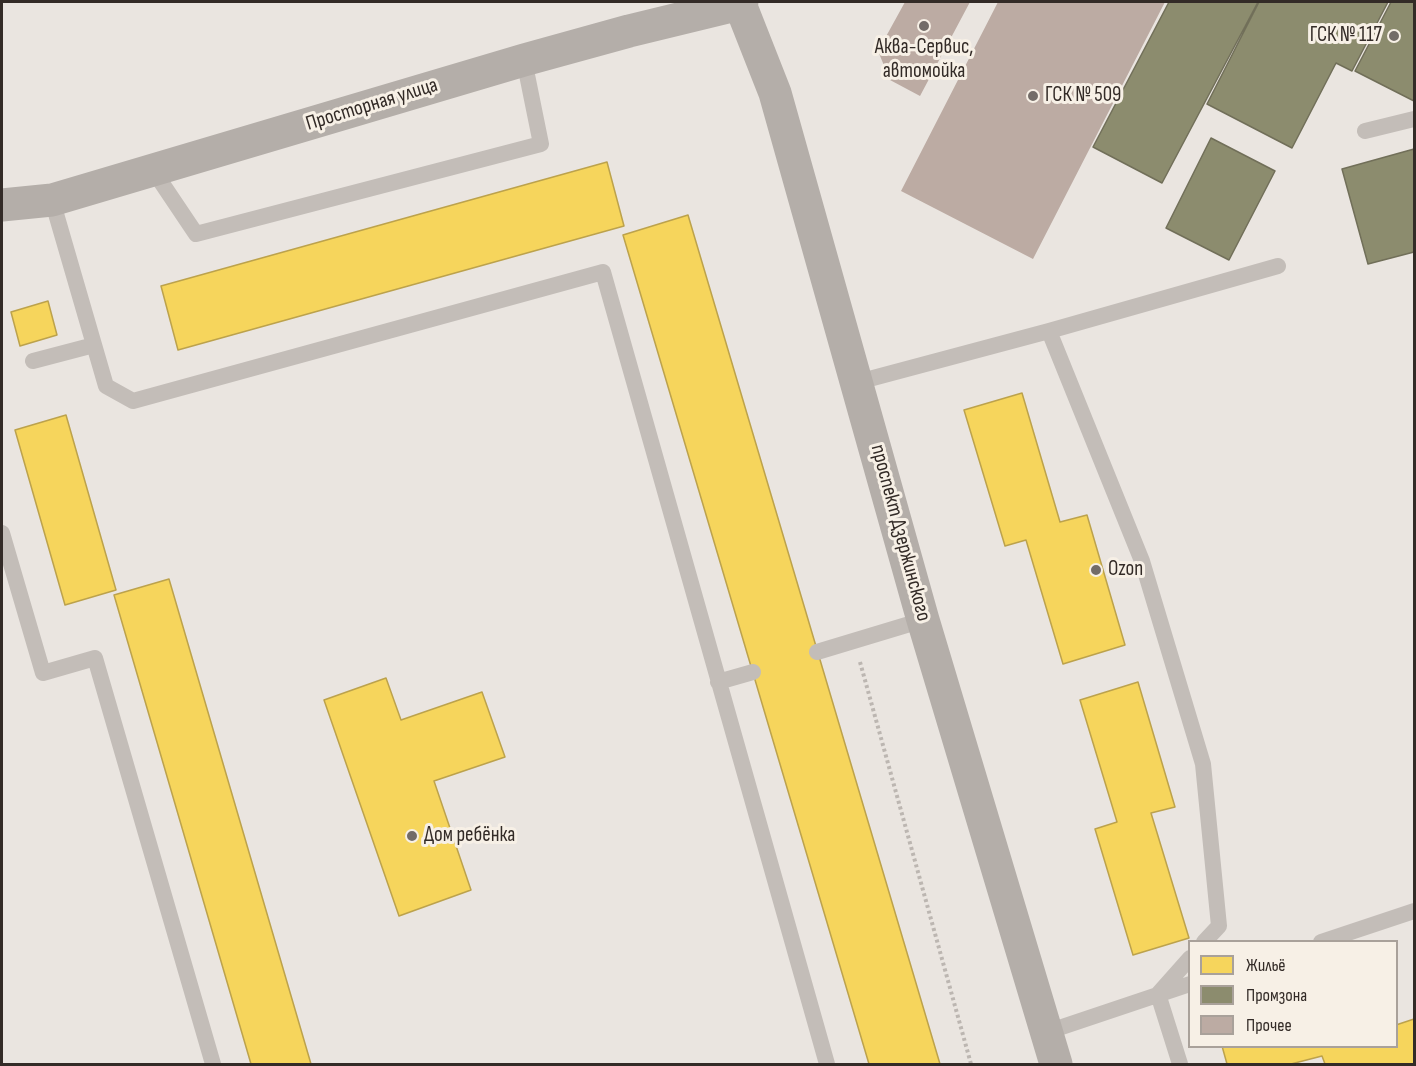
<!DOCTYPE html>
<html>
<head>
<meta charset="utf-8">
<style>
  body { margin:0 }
  #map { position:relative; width:1416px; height:1066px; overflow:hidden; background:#eae5e0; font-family:"Sofia Sans Condensed",sans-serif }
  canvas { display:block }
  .frame { position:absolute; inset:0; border:3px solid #332b27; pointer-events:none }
  .legend { position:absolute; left:1188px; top:940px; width:210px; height:108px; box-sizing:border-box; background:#f7f0e6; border:2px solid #a9a19a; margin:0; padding:8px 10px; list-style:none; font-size:18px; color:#332b27 }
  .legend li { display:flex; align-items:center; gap:12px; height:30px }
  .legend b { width:30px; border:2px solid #a9a19a }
</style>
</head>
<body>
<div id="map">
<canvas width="1416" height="1066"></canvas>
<div class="frame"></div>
<ul class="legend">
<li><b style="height:16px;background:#f6d55c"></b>Жильё</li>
<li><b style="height:16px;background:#8c8c6e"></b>Промзона</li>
<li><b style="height:16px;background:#bcaba3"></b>Прочее</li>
</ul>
</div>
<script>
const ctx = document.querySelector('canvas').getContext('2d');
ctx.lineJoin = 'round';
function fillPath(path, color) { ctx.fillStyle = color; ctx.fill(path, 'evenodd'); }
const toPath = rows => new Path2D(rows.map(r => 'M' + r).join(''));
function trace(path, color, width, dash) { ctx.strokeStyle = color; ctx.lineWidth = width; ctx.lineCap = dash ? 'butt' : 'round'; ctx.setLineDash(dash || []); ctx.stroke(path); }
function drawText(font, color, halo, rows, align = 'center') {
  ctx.font = font + ' "Sofia Sans Condensed",sans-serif'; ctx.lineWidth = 6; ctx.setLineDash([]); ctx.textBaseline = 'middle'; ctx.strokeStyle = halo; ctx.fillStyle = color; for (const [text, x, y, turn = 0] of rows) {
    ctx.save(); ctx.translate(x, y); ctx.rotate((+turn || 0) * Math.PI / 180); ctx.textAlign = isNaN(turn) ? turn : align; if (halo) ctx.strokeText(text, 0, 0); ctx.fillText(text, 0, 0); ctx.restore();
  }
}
const homes = toPath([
  [607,162,624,226,178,350,161,286,607,162],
  [688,215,940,1064,869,1064,623,235,688,215],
  [48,301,57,335,20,346,11,312,48,301],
  [1022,393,1060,522,1087,515,1125,645,1063,664,1026,540,1005,546,964,410,1022,393],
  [66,415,116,590,65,605,15,430,66,415],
  [169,579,311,1064,251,1064,114,595,169,579],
  [386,678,401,720,482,692,505,757,434,781,471,890,399,916,324,700,386,678],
  [1138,682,1175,807,1151,813,1189,938,1133,955,1095,829,1117,822,1080,700,1138,682],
  [1414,1019,1414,1064,1325,1064,1322,1056,1291,1064,1227,1064,1222,1046,1396,1046,1396,1025,1414,1019]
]);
const industry = toPath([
  [1169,2,1258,2,1162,183,1093,147,1169,2],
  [1259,2,1388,2,1352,71,1336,63,1292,148,1207,104,1259,2],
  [1391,2,1414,2,1414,101,1355,71,1391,2],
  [1211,138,1275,171,1229,260,1166,228,1211,138],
  [1414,149,1414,252,1368,264,1342,169,1414,149]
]);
const building = toPath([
  [905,2,970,2,920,96,890,80,878,51],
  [998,2,1165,2,1033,259,901,191]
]);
const path = toPath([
  [860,662,971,1064]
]);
const lane = toPath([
  [1365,131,1414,119],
  [153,170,196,234,541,144,524,60],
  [52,200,106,386,133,401,603,272,827,1064],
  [1049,331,1142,561,1203,764,1219,926,1204,942],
  [33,361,94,345],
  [858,382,1049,331,1278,266],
  [2,533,43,673,95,658,213,1064],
  [817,652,923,620],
  [718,682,753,672],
  [1321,942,1414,911],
  [1047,1032,1190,984],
  [1180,1064,1158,994,1190,958]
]);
const secondary = toPath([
  [740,4,775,93,923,620,1056,1064],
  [2,205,52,200,524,60,629,31,740,4,742,2]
]);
const markers = [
  [924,26,6,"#736c68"],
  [1394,36,6,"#736c68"],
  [1033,96,6,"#736c68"],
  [1096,570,6,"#736c68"],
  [412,836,6,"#736c68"]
];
const poiNames = [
  ["ГСК № 117",1382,36,"right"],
  ["Аква-Сервис,",924,48,"center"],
  ["автомойка",924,72,"center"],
  ["ГСК № 509",1045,96],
  ["Ozon",1108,570],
  ["Дом ребёнка",424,836]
];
const streetNames = [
  ["Просторная улица",372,105,-17],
  ["проспект Дзержинского",900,533,75]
];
fillPath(homes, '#f6d55c');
trace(homes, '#bca24c', 1.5);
fillPath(industry, '#8c8c6e');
trace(industry, '#716f59', 1.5);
fillPath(building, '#bcaba3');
trace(path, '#bcb6b1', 4, [3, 3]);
trace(lane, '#c3bdb8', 16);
trace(secondary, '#b4aea9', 33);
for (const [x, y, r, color] of markers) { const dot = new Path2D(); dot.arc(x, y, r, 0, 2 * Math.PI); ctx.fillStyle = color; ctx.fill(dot); trace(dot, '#f7f0e6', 2); }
drawText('21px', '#332b27', '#f7f0e6', poiNames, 'left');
drawText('21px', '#332b27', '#f7f0e6', streetNames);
</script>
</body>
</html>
